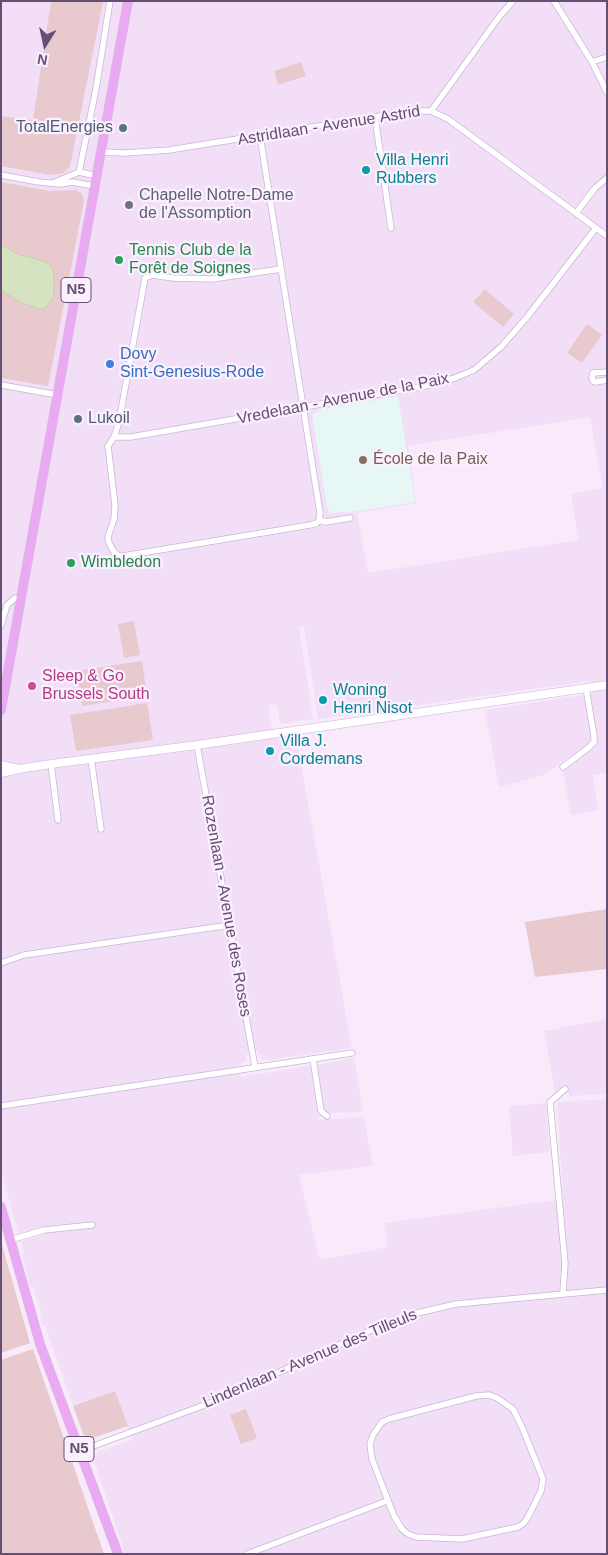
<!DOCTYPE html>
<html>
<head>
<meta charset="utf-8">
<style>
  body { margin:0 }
  #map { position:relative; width:608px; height:1555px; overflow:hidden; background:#f8eafb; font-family:Arial,sans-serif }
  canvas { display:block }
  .frame { position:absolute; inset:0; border:2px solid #654f74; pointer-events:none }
  .north { position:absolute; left:20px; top:20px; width:50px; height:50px; -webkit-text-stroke:4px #fbf0fe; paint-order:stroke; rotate:190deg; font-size:14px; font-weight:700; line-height:20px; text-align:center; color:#654f74 }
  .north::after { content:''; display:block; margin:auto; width:18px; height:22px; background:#654f74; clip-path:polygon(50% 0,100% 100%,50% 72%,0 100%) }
</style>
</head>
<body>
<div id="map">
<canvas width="608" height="1555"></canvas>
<div class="frame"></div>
<div class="north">N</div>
</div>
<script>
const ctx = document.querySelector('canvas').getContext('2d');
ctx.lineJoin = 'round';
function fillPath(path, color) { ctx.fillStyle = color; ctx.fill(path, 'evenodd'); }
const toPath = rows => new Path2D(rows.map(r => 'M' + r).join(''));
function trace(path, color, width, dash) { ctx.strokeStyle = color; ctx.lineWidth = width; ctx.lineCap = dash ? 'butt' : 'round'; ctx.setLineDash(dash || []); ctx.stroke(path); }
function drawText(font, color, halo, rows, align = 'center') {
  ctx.font = font + ' Arial,sans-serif'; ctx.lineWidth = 4.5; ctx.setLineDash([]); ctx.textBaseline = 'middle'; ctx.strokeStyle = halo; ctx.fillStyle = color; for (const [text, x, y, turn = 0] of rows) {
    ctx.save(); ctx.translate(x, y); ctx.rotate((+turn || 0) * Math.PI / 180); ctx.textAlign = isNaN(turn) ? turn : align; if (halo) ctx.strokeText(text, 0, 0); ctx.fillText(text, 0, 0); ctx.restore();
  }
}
const residential = toPath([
  [1,1,607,1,607,773,593,775,598,810,571,815,563,771,598,742,590,694,592,693,590,681,318,719,304,627,299,627,313,719,280,724,277,704,269,706,271,725,278,738,296,736,352,1048,268,1060,261,1059,258,1051,247,1053,246,1060,238,1065,240,1077,309,1066,311,1068,319,1120,364,1117,373,1166,299,1175,320,1260,388,1247,384,1223,563,1199,557,1102,607,1099,607,1554,125,1554,94,1460,98,1452,132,1440,115,1391,73,1406,46,1329,44,1325,42,1325,40,1317,42,1316,33,1286,30,1287,22,1253,24,1253,21,1241,43,1235,44,1227,18,1233,1,1172],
  [590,417,603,488,571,494,578,540,368,573,357,513,416,503,408,446],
  [583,695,585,698,592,737,591,742,544,775,499,787,485,710],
  [607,1019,607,1094,570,1096,563,1086,555,1092,544,1031],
  [354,1058,363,1112,327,1113,323,1109,316,1065],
  [546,1103,550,1152,513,1156,509,1106]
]);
const education = toPath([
  [398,396,415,502,359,511,330,513,327,507,312,415,319,410]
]);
const green = toPath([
  [51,1,103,2,70,166,64,173,51,175,1,166,1,116,33,120],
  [301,62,306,76,278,85,274,71],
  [1,182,50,191,76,190,82,194,84,201,48,386,1,378],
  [485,289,514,314,503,327,473,302],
  [587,324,602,335,582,363,567,353],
  [134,621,140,655,124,658,118,624],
  [142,661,147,696,82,706,76,671],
  [147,703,153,740,76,751,70,715],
  [607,909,607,969,535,977,525,922],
  [1,1241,30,1343,1,1353],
  [33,1349,104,1554,1,1554,1,1360],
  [115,1391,128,1426,93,1438,85,1436,83,1434,73,1406],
  [246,1409,257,1438,241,1444,230,1415]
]);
const water = toPath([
  [1,244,17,254,46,262,51,266,54,275,54,291,53,297,45,308,39,309,20,302,1,290,1,244]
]);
const street = toPath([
  [554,1,592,62,607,92],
  [592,62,607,57],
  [431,111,499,17,513,1],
  [375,117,391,228],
  [260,136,320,513,319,520],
  [101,152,125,153,169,150,412,111,431,111,448,119,607,236],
  [79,172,96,89,110,1],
  [1,175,39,182,60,184,72,182,95,186],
  [53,183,79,172,97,176],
  [576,213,595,188,607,178],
  [281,269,212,279,173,278,152,275,145,278,119,422,114,437,108,446,115,505,114,519,108,537,109,543,114,552,119,556,123,556,310,525,317,523,319,520,326,522,350,518],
  [607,372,593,373,592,377,593,381,595,382,607,380],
  [1,385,58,395],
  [114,437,131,437,425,386,455,378,474,370,501,347,528,316,596,228],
  [1,625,7,605,15,598,21,599],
  [197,745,255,1067],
  [91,758,101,829],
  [51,764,58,820],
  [563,767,588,748,594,742,594,736,586,688],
  [1,963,24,955,230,925],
  [313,1059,321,1111,327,1116],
  [1,1106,352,1053],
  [10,1240,44,1230,92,1225],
  [563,1293,565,1263,550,1102,565,1089],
  [489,1395,497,1398,513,1409,522,1427,543,1479,541,1491,528,1517,524,1523,518,1527,462,1539,416,1537,408,1534,402,1529,394,1516,372,1459,370,1444,373,1435,382,1422,389,1419,476,1396,489,1395],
  [80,1451,218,1400,387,1323,413,1314,456,1304,607,1290],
  [247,1554,387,1501]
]);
const secondary = toPath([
  [1,765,19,769],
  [1,773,19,769,51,764,197,745,607,685]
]);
const primary = toPath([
  [1,710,128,1],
  [1,1207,40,1344,118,1554]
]);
const markers = [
  [123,128,5,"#5c6f8a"],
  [366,170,5,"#0f9aa8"],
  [129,205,5,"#6b7280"],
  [119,260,5,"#2e9e5b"],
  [110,364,5,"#3f7fe0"],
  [78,419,5,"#5c6f8a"],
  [363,460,5,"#8d6e63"],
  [71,563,5,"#2e9e5b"],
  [32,686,5,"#d1479c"],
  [323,700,5,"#0f9aa8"],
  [270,751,5,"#0f9aa8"]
];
const shields = [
  [76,290,30],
  [79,1449,30]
];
const shieldNames = [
  ["N5",76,290],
  ["N5",79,1449]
];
const streetNames = [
  ["Astridlaan - Avenue Astrid",329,126,-9],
  ["Vredelaan - Avenue de la Paix",343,399,-11],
  ["Rozenlaan - Avenue des Roses",226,906,80],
  ["Lindenlaan - Avenue des Tilleuls",310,1359,-23]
];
const serviceNames = [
  ["TotalEnergies",113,128],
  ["Lukoil",88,419,"left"]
];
const cultureNames = [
  ["Villa Henri",376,161],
  ["Rubbers",376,179],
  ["Woning",333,691],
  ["Henri Nisot",333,709],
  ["Villa J.",280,742],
  ["Cordemans",280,760]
];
const worshipNames = [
  ["Chapelle Notre-Dame",139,196],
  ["de l'Assomption",139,214]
];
const leisureNames = [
  ["Tennis Club de la",129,251],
  ["Forêt de Soignes",129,269],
  ["Wimbledon",81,563]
];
const shopNames = [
  ["Dovy",120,355],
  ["Sint-Genesius-Rode",120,373]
];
const educationNames = [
  ["École de la Paix",373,460]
];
const hotelNames = [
  ["Sleep & Go",42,677],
  ["Brussels South",42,695]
];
fillPath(residential, '#f2dff7');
fillPath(education, '#e6f7f5');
fillPath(green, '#e8c9ce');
fillPath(water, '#d6e3c0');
trace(water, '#c3d4a7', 1);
trace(street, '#c8b6d1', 7);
trace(secondary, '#cbb5d6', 9);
trace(primary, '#d1cad5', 10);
trace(street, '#fff', 5.5);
trace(secondary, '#fff', 8);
trace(primary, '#e9a9f3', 9);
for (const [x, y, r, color] of markers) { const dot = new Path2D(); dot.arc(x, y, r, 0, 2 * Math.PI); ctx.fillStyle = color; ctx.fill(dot); trace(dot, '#fbf0fe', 2); }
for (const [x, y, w] of shields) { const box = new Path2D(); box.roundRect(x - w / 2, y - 12.5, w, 25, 4); ctx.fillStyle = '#fbf0fe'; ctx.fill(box); trace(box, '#654f74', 1); }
drawText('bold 15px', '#654f74', null, shieldNames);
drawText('16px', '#654f74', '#fbf0fe', streetNames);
drawText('16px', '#4e5e75', '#fbf0fe', serviceNames, 'right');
drawText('16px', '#0d838f', '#fbf0fe', cultureNames, 'left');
drawText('16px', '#5b616d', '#fbf0fe', worshipNames, 'left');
drawText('16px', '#27864d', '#fbf0fe', leisureNames, 'left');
drawText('16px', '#366cbe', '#fbf0fe', shopNames, 'left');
drawText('16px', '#785e54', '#fbf0fe', educationNames, 'left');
drawText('16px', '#b23c85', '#fbf0fe', hotelNames, 'left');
</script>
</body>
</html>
